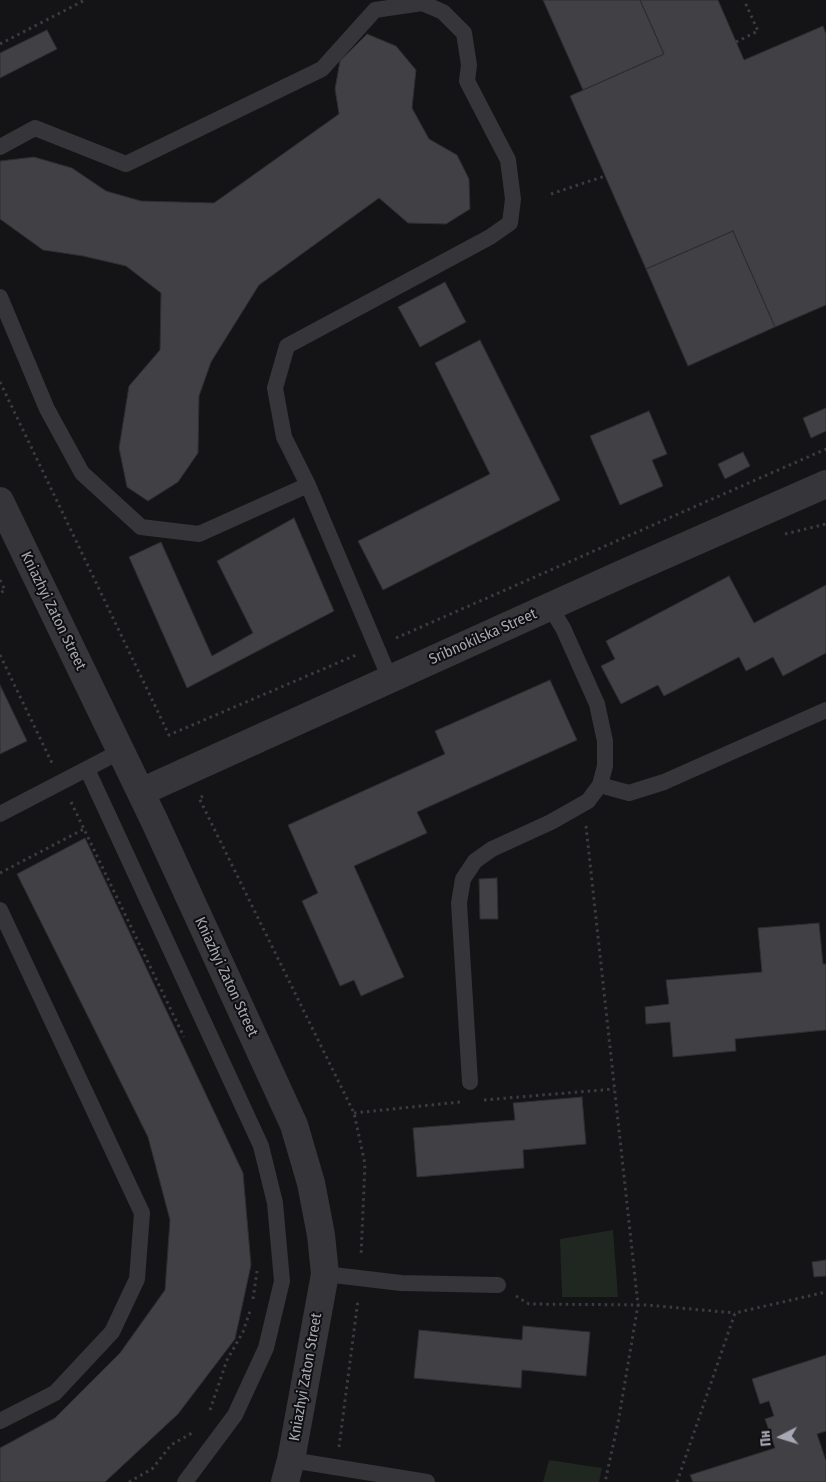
<!DOCTYPE html>
<html>
<head>
<meta charset="utf-8">
<style>
  body { margin:0 }
  #map { position:relative; width:826px; height:1482px; overflow:hidden; background:#141315; font-family:"Fira Sans Condensed",sans-serif }
  canvas { display:block }
  .north { position:absolute; left:756px; top:1412px; width:50px; height:50px; -webkit-text-stroke:4px #0f0e10; paint-order:stroke; rotate:265deg; font-size:14px; font-weight:700; line-height:20px; text-align:center; color:#a6a8b4 }
  .north::after { content:''; display:block; margin:auto; width:18px; height:22px; background:#a6a8b4; clip-path:polygon(50% 0,100% 100%,50% 72%,0 100%) }
</style>
</head>
<body>
<div id="map">
<canvas width="826" height="1482"></canvas>
<div class="north">Пн</div>
</div>
<script>
const ctx = document.querySelector('canvas').getContext('2d');
ctx.lineJoin = 'round';
function fillPath(path, color) { ctx.fillStyle = color; ctx.fill(path, 'evenodd'); }
const toPath = rows => new Path2D(rows.map(r => 'M' + r).join(''));
function trace(path, color, width, dash) { ctx.strokeStyle = color; ctx.lineWidth = width; ctx.lineCap = dash ? 'butt' : 'round'; ctx.setLineDash(dash || []); ctx.stroke(path); }
function drawText(font, color, halo, rows, align = 'center') {
  ctx.font = font + ' "Fira Sans Condensed",sans-serif'; ctx.lineWidth = 4; ctx.setLineDash([]); ctx.textBaseline = 'middle'; ctx.strokeStyle = halo; ctx.fillStyle = color; for (const [text, x, y, turn = 0] of rows) {
    ctx.save(); ctx.translate(x, y); ctx.rotate((+turn || 0) * Math.PI / 180); ctx.textAlign = isNaN(turn) ? turn : align; if (halo) ctx.strokeText(text, 0, 0); ctx.fillText(text, 0, 0); ctx.restore();
  }
}
const green = toPath([
  [613,1230,618,1297,562,1297,560,1239],
  [549,1460,602,1468,599,1482,543,1482]
]);
const building = toPath([
  [543,0,640,0,664,54,583,90,543,0],
  [640,0,718,0,744,60,823,26,826,34,826,305,775,327,733,231,646,269,570,96,664,54,640,0],
  [47,30,57,49,0,78,0,53,47,30],
  [367,34,396,46,416,70,412,108,429,139,457,155,469,179,470,209,446,224,408,223,379,198,259,285,211,362,199,396,198,453,178,482,148,501,127,487,119,448,129,386,160,350,161,293,126,266,83,256,43,250,0,219,0,161,34,157,72,168,106,191,141,201,214,203,339,114,335,89,340,61,367,34],
  [733,231,775,327,688,366,646,269,733,231],
  [445,282,466,322,420,347,398,307,445,282],
  [480,340,560,500,383,590,358,541,490,474,435,363,480,340],
  [826,408,826,431,811,438,803,418,826,408],
  [649,411,667,454,652,460,663,486,620,505,590,436,649,411],
  [743,452,750,466,725,479,718,464,743,452],
  [294,518,334,611,187,688,129,557,161,542,212,656,253,633,217,561,294,518],
  [729,576,754,623,826,585,826,653,783,676,773,657,746,671,739,657,664,696,658,685,621,704,601,666,615,659,606,641,729,576],
  [550,680,577,740,417,812,427,833,354,866,404,977,361,996,354,980,340,986,302,901,318,893,288,825,445,754,435,731,550,680],
  [0,685,27,741,0,754,0,685],
  [85,838,243,1173,251,1265,235,1339,178,1414,105,1482,0,1482,0,1448,55,1418,120,1353,165,1290,170,1220,148,1137,17,874,85,838],
  [497,878,498,919,480,919,479,879,497,878],
  [819,923,823,964,826,964,826,1030,735,1039,736,1051,673,1057,670,1022,646,1024,645,1007,669,1004,666,980,762,972,758,928,819,923],
  [582,1097,586,1144,523,1150,524,1168,417,1177,413,1128,515,1120,513,1103,582,1097],
  [826,1260,826,1276,814,1277,812,1262,826,1260],
  [523,1326,590,1332,586,1376,522,1370,521,1388,414,1378,419,1330,522,1340,523,1326],
  [826,1355,826,1431,817,1434,826,1461,826,1482,693,1482,690,1475,775,1448,765,1419,774,1416,769,1401,760,1404,752,1379,826,1355]
]);
const path = toPath([
  [736,42,758,31,744,0],
  [0,44,85,0],
  [551,194,605,176],
  [0,382,169,735,356,655],
  [785,534,826,524],
  [0,580,5,590,0,593],
  [396,638,826,449],
  [0,655,52,763],
  [203,796,199,798,354,1113,365,1164,361,1256],
  [71,802,184,1037],
  [586,826,638,1305,618,1423,605,1482],
  [0,873,84,829],
  [484,1100,614,1089],
  [354,1113,460,1102],
  [516,1296,529,1304,647,1305,735,1313],
  [253,1299,257,1271],
  [210,1410,227,1360,243,1332,251,1308],
  [339,1447,358,1300],
  [129,1482,152,1469,171,1445,192,1433],
  [677,1482,735,1313,826,1292]
]);
const lane = toPath([
  [0,147,35,128,126,164,322,69,375,10,422,3,443,12,464,33,469,65,467,81,508,160,513,199,510,223,490,237,287,346,275,388,284,437,308,485,390,679],
  [0,297,47,409,82,473,141,527,199,534,308,485],
  [87,769,261,1146,275,1203,282,1281,266,1348,235,1415,185,1482],
  [600,785,629,793,664,782,826,710],
  [0,814,121,751],
  [0,910,142,1213,137,1279,112,1332,55,1393,0,1421],
  [470,1082,459,903,463,879,475,861,492,849,551,822,588,801,600,785,605,766,605,741,597,704,563,628,550,607],
  [325,1274,401,1283,498,1285],
  [291,1460,427,1482]
]);
const street = toPath([
  [0,501,154,820,294,1125,311,1183,321,1235,325,1274,291,1460,285,1482],
  [141,792,624,573,826,484]
]);
const streetNames = [
  ["Kniazhyi Zaton Street",53,611,64],
  ["Sribnokilska Street",483,637,-24],
  ["Kniazhyi Zaton Street",226,977,65],
  ["Kniazhyi Zaton Street",306,1377,-80]
];
fillPath(green, '#202721');
fillPath(building, '#404045');
trace(building, '#2e2d31', 1);
trace(path, '#3b3c41', 3, [2.5, 4]);
trace(lane, '#35353a', 16);
trace(street, '#35353a', 28);
drawText('15px', '#a6a8b4', '#0f0e10', streetNames);
</script>
</body>
</html>
